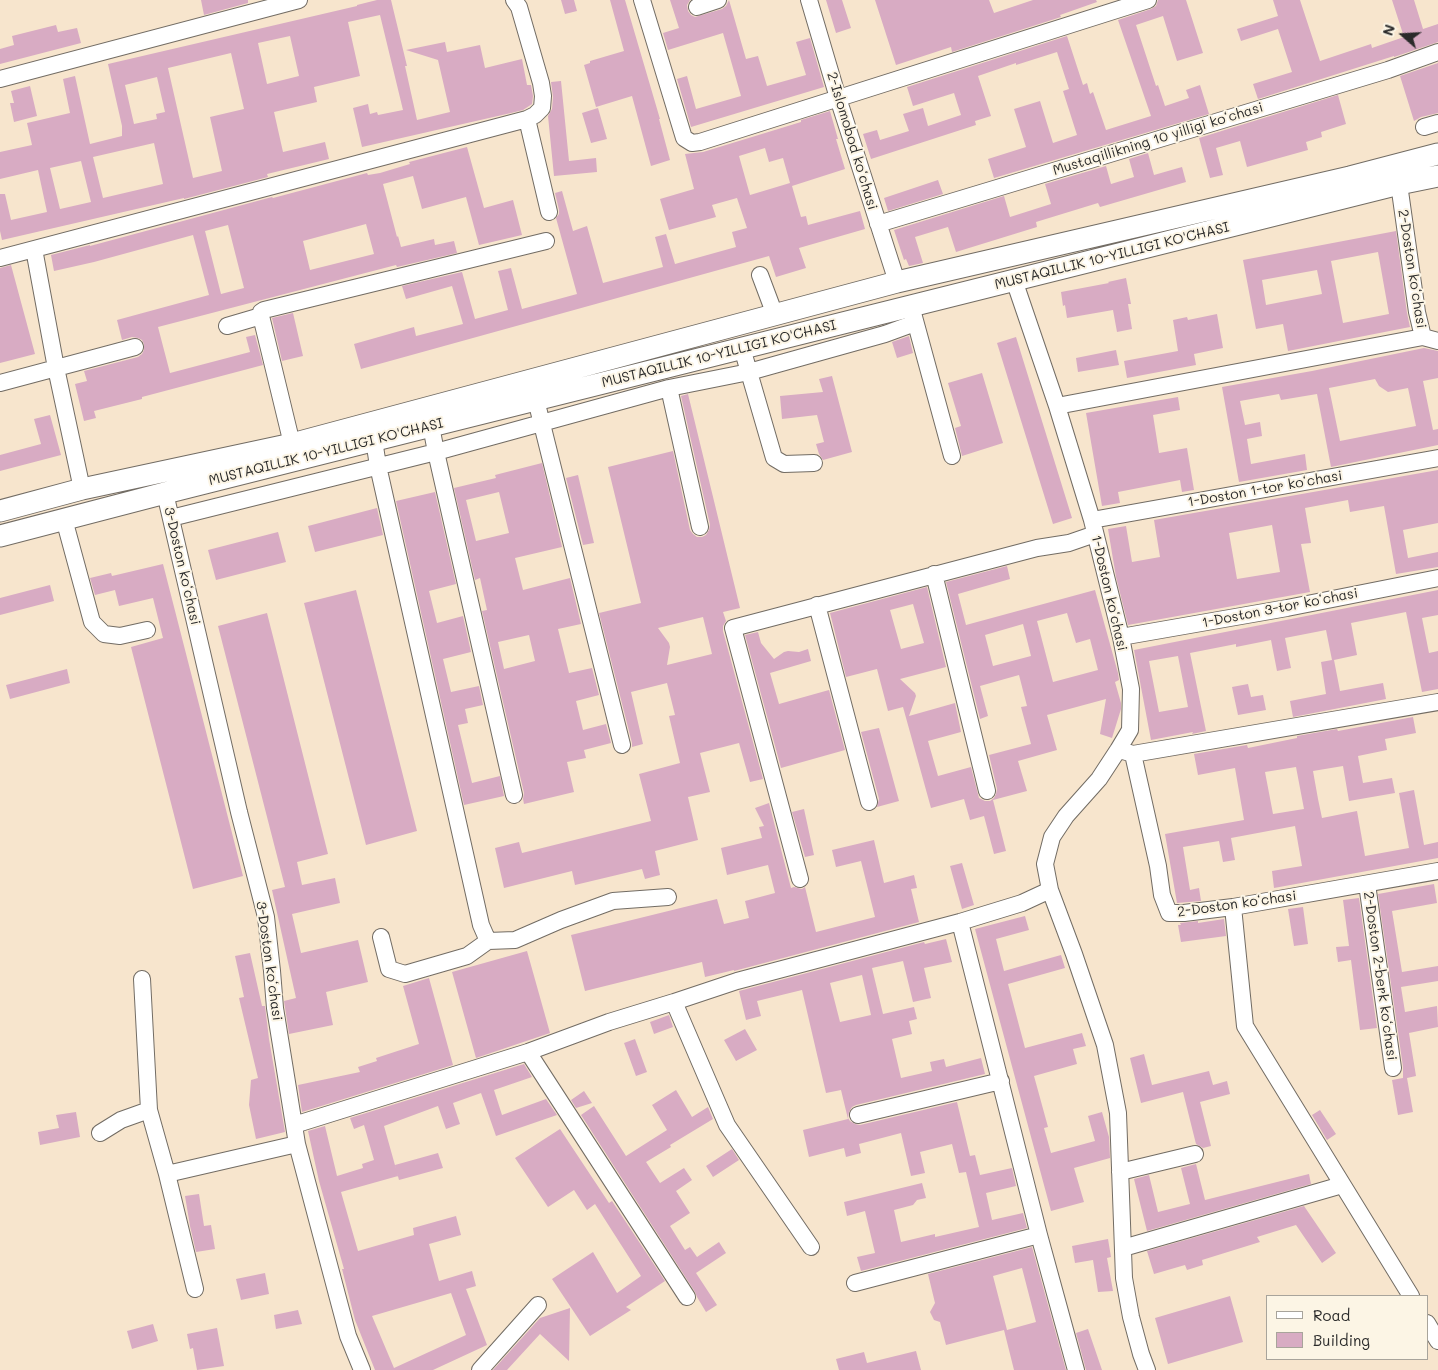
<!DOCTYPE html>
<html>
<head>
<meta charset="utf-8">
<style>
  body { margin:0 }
  #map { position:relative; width:1438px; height:1370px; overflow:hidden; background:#f7e5cd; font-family:Mali,sans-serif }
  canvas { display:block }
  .legend { position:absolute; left:1266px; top:1295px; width:162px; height:65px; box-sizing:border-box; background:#fcf5e5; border:1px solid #a8a49b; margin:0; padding:6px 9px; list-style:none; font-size:15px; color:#2b2b2b }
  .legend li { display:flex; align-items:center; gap:10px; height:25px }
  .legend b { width:25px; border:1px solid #a8a49b }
  .north { position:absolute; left:1378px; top:10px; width:50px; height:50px; -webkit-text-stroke:4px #fcf5e5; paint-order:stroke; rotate:289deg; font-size:14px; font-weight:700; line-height:20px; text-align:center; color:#2b2b2b }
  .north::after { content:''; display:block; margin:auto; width:18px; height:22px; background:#2b2b2b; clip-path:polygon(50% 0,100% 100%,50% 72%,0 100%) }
</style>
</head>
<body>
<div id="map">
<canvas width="1438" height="1370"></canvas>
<ul class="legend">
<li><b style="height:6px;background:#fff"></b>Road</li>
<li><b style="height:14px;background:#d8abc3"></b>Building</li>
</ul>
<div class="north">N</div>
</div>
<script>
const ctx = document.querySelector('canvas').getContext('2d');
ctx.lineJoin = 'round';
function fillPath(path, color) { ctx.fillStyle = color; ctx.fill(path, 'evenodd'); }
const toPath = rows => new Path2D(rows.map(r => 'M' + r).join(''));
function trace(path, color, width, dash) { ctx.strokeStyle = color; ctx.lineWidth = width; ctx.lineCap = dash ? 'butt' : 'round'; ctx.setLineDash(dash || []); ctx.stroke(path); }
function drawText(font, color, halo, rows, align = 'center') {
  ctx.font = font + ' Mali,sans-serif'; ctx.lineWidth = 4; ctx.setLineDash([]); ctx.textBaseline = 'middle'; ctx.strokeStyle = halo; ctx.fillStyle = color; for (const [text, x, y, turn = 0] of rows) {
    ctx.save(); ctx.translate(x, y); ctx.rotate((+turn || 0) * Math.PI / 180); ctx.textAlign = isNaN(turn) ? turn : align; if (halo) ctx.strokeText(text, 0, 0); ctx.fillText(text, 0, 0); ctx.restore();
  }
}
const building = toPath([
  [201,0,248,0,248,3,204,15],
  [377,0,391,0,407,66,405,66,417,120,450,112,438,60,406,50,445,42,447,52,480,45,485,68,522,59,527,85,531,85,533,96,532,104,523,110,511,113,362,147,353,108,368,104,370,114,377,112,378,115,403,110,380,15,348,22,360,76,314,87,317,102,274,112,283,152,325,142,329,159,267,174,268,177,184,199,184,198,2,240,0,231,0,194,5,194,11,220,47,212,38,170,0,179,0,152,32,145,27,123,70,113,63,79,75,76,90,144,122,136,122,126,108,64,357,6,357,5],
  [290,36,299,76,267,84,258,43],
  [231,53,244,109,210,117,222,171,193,178,168,68],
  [157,77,165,112,156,114,157,119,134,124,125,85],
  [154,143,163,184,103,198,93,157],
  [81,161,91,202,60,209,50,168],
  [561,0,574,0,577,11,565,14],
  [610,0,625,0,660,119,659,119,670,160,651,166,632,96,596,107,584,65,590,63,590,61,624,51],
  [670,0,690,0,687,5,688,11,691,15,695,17,722,9,726,6,729,0,746,59,758,56,767,86,806,75,796,42,810,38,824,87,691,127,677,79,687,76,696,109,741,96,723,33,668,50,663,33,679,28],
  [826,0,842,0,851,28,836,33],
  [875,0,989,0,994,13,1033,0,1096,0,1097,2,1060,15,1061,17,952,52,951,47,896,65],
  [1158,0,1186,0,1203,53,1177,61,1163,16,1136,25,1156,86,1158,85,1165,106,1189,98,1186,90,1200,85,1209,114,994,178,988,159,1026,147,1014,109,1040,101,1053,143,1077,135,1063,91,1069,89,1057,52,1016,65,1016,63,978,76,991,116,975,121,976,125,871,159,863,134,877,130,880,140,909,131,903,114,923,108,928,126,961,115,954,93,913,106,907,87,1067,36,1083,85,1087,83,1090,94,1093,92,1106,130,1151,116,1118,20,1151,9,1156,6],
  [1273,0,1300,0,1320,61,1371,44,1372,48,1404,37,1392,0,1414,0,1423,29,1438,24,1438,42,1394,57,1394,56,1258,99,1253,84,1292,72,1278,29,1241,41,1237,29,1278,16],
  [56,25,58,32,77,28,81,43,0,64,0,49,14,45,12,36],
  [1438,63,1438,113,1421,117,1414,121,1400,76],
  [561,81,569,161,596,158,597,172,554,176,548,116,552,109,553,97,551,82],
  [30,86,37,116,14,122,10,103,14,103,11,91],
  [1338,95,1346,124,1321,132,1322,137,1306,142,1308,150,1247,167,1240,141,1216,148,1223,175,1210,178,1199,138],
  [598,108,607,139,591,143,582,113],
  [830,111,838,139,836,139,845,169,792,186,801,217,806,216,808,225,860,211,865,229,799,248,806,268,776,277,769,256,361,369,354,344,414,327,416,336,463,324,452,286,406,299,402,286,462,272,475,319,508,310,498,271,511,268,522,309,577,294,556,218,559,214,559,210,555,193,562,191,573,231,587,226,603,283,663,267,655,237,666,234,675,264,736,247,732,232,747,228,737,198,712,205,716,217,669,230,660,199,694,189,685,154,703,152,801,122,801,120],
  [765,148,769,162,783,158,790,183,750,195,739,156],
  [467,147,484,208,513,200,522,235,479,245,466,197,422,209,413,176,383,184,397,237,398,236,401,247,434,239,435,245,454,241,457,253,397,267,396,265,158,327,170,373,250,352,246,337,255,335,263,365,142,397,142,399,94,411,96,418,84,421,75,384,87,381,84,371,138,357,142,354,144,350,144,344,142,340,138,338,132,337,122,340,117,320,209,295,193,235,94,262,54,271,51,255,90,245,90,246,272,197,273,198,367,173,368,175,380,173,410,164,409,162],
  [366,224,374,254,310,270,303,241],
  [228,225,244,288,221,294,205,231],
  [1148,153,1154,175,1182,167,1186,182,1100,207,1098,203,1036,222,1037,227,956,252,948,227,915,237,923,263,909,266,906,259,904,260,894,230,1004,196,1010,217,1051,204,1045,184,1106,166,1111,184,1134,177,1129,159],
  [938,180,943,194,888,211,884,198],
  [1396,231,1407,313,1410,327,1288,351,1283,324,1256,329,1243,260],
  [1378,252,1389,314,1343,323,1331,261],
  [1317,270,1322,294,1266,305,1262,280],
  [11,265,35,354,0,363,0,268],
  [1126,278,1131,304,1128,304,1132,329,1117,332,1113,310,1067,318,1065,305,1063,306,1061,292,1109,283,1108,282],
  [293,313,303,356,282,361,272,318],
  [1217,314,1223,348,1194,354,1196,365,1127,378,1124,361,1178,351,1173,320,1187,317,1188,320],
  [909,336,913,353,897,358,892,342],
  [1016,337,1072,518,1053,524,997,343],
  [1424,348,1438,351,1438,378,1423,381,1433,430,1438,429,1438,445,1331,467,1317,394,1281,400,1279,394,1240,401,1245,425,1260,422,1262,436,1247,439,1251,464,1305,454,1307,470,1239,482,1222,387,1312,371],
  [1375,379,1379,386,1388,392,1408,388,1416,426,1340,441,1329,388],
  [1116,350,1119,365,1078,372,1076,358],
  [982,373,1003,443,962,456,955,428,961,426,948,383],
  [832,376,852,452,823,460,819,454,816,444,824,442,817,415,782,419,780,396,823,392,819,379],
  [688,394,740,608,723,612,726,621,723,626,723,631,763,779,750,782,739,743,700,753,710,792,688,797,698,840,655,851,660,875,645,879,642,869,575,885,572,871,504,888,495,848,519,842,522,853,651,821,639,774,680,763,669,716,675,715,667,683,631,692,643,744,632,747,632,743,599,613,641,603,608,467,673,451,690,530,693,534,697,537,702,537,706,535,709,530,710,525,681,396],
  [703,617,712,654,667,665,670,647,669,643,658,628],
  [1178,397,1180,410,1153,415,1159,453,1187,448,1194,490,1182,492,1180,480,1118,492,1120,503,1102,506,1086,413],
  [50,415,61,455,0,471,0,455,41,444,34,419],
  [542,463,562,547,515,558,523,590,570,578,581,624,558,629,569,673,592,668,599,695,576,701,583,730,606,724,611,743,584,750,586,758,567,762,574,792,524,804,523,799,524,793,482,611,487,610,480,578,475,580,454,488,496,478,495,475],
  [499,492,509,533,476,541,466,500],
  [529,635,535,661,504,669,498,642],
  [1438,470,1438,523,1403,530,1408,558,1438,552,1438,567,1396,574,1384,506,1350,512,1348,500,1305,508,1311,543,1301,544,1310,592,1128,625,1116,577,1108,529,1126,526,1132,562,1160,557,1154,520],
  [1272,525,1280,572,1237,579,1229,533],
  [578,475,594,543,583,545,566,478],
  [435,492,456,584,429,591,437,623,463,616,471,652,443,659,451,692,479,686,483,705,465,709,468,723,458,725,472,783,500,776,504,796,464,805,396,501],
  [377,508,383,535,315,552,308,526],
  [278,532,286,562,216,580,208,550],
  [163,564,243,876,193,889,131,647,163,638,153,598,119,606,115,590,95,595,90,578,111,573,112,576],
  [1007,566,1010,579,958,594,966,625,1095,590,1118,673,1119,680,1115,682,1121,703,1121,709,1112,738,1100,734,1106,699,1047,715,1057,750,1018,761,1027,791,993,800,1006,851,994,854,984,816,970,820,964,799,931,808,903,707,888,711,877,669,846,677,830,613,927,587,946,667,900,679,915,693,916,696,909,716,955,703,961,732,928,741,938,776,971,767,979,798,985,801,990,801,994,798,996,794,997,789,989,755,1031,744,1021,707,1027,706,1019,675,980,686,988,716,980,719,946,582],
  [913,604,924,643,901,649,890,610],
  [1067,613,1076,643,1090,639,1098,670,1053,682,1037,621],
  [1023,624,1031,656,993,666,985,635],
  [50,585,54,601,0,615,0,598],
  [356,590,417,831,366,845,304,603],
  [1438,590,1438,615,1422,618,1429,653,1438,651,1438,689,1422,692,1406,612,1351,623,1357,655,1334,660,1340,691,1383,683,1386,699,1293,717,1290,701,1326,694,1321,662,1332,660,1326,630,1285,638,1291,668,1277,671,1271,640,1236,647,1236,644,1190,653,1206,731,1192,734,1193,732,1151,740,1134,650],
  [1178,656,1188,707,1159,712,1149,661],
  [267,613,328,854,297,862,302,885,335,878,340,903,292,914,301,953,358,940,368,982,326,992,333,1025,289,1034,284,1001,296,998,272,890,285,887,218,626],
  [758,632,761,643,774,659,784,652,788,651,799,652,808,649,811,661,770,673,779,704,829,690,845,750,781,768,745,635],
  [67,669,70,683,10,699,6,685],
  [1248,684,1251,697,1263,695,1266,710,1238,715,1232,687],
  [1413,717,1416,733,1385,739,1387,750,1358,756,1363,783,1392,778,1395,793,1349,801,1343,766,1313,771,1318,799,1322,818,1357,811,1365,856,1409,848,1399,793,1414,790,1424,845,1438,842,1438,858,1274,888,1272,871,1302,866,1295,826,1231,838,1235,860,1223,862,1219,841,1183,847,1190,890,1199,888,1201,901,1177,903,1165,834,1244,820,1235,768,1198,775,1194,754,1247,745,1248,748,1297,738,1297,736,1337,729,1338,731],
  [1296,767,1304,809,1273,814,1265,772],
  [879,728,899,801,877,807,879,799,861,732],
  [769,803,791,888,794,887,802,889,805,887,816,932,875,917,861,861,836,867,832,850,874,840,884,883,914,875,917,888,911,889,919,922,734,971,734,970,705,977,702,962,585,991,571,935,717,899,724,924,749,918,745,901,775,893,768,865,727,875,721,848,762,838,759,827,764,826,755,808],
  [804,809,814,855,805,857,792,812],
  [962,863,974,905,962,909,950,866],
  [1434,884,1437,903,1392,911,1402,972,1438,966,1438,981,1401,987,1405,1012,1437,1006,1438,1027,1409,1033,1416,1076,1407,1078,1413,1112,1398,1115,1392,1080,1403,1078,1403,1067,1378,894],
  [1359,898,1377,1028,1360,1030,1351,960,1338,962,1336,947,1349,946,1343,900],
  [1303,907,1308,944,1294,946,1288,909],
  [1025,916,1029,930,996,939,1004,971,1061,955,1065,968,1008,984,1025,1048,1082,1033,1086,1046,1073,1049,1077,1064,1034,1076,1048,1127,1044,1128,1051,1153,1095,1141,1088,1116,1102,1112,1109,1137,1110,1158,1074,1168,1084,1202,1051,1211,975,929],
  [1224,919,1226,936,1181,942,1178,925,1181,925,1180,923,1198,921,1198,923],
  [946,939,952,962,924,968,931,998,913,1002,903,961,872,968,883,1014,914,1007,917,1019,909,1021,912,1034,892,1039,901,1078,932,1071,930,1062,944,1059,946,1067,981,1058,985,1074,856,1105,852,1107,849,1112,848,1118,850,1121,855,1124,860,1125,957,1102,970,1156,975,1155,980,1175,1012,1168,1016,1186,986,1193,992,1220,1023,1213,1027,1228,861,1271,857,1257,875,1253,865,1211,847,1216,844,1202,922,1183,926,1198,917,1200,913,1205,894,1210,901,1242,935,1234,935,1237,979,1227,966,1172,959,1173,952,1144,920,1152,925,1173,911,1176,901,1133,859,1144,861,1153,846,1157,844,1148,809,1157,803,1130,848,1119,841,1090,826,1093,802,990,757,1001,761,1016,746,1020,739,991,924,942,925,944],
  [862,975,871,1015,840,1022,830,983],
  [527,951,550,1033,476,1058,452,972],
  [250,953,262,1006,265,1006,269,1039,285,1132,256,1139,249,1105,251,1080,258,1078,239,998,244,997,235,956],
  [429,978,453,1065,302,1112,298,1085,360,1072,358,1067,377,1061,376,1058,419,1044,403,986],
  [669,1015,673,1027,654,1034,650,1022],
  [745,1029,757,1050,736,1061,724,1040],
  [635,1039,647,1072,636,1076,624,1043],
  [1144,1054,1152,1085,1209,1071,1213,1085,1227,1081,1230,1094,1200,1102,1211,1146,1203,1148,1196,1144,1183,1092,1141,1103,1130,1058],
  [524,1064,532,1077,494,1090,502,1115,546,1099,557,1115,496,1136,481,1093,453,1103,460,1124,446,1129,438,1106,384,1126,398,1176,341,1192,358,1251,414,1235,413,1228,456,1216,461,1235,429,1244,439,1281,472,1271,476,1286,466,1289,487,1345,433,1370,375,1370,355,1320,342,1269,344,1269,319,1181,308,1131,325,1126,337,1176,363,1168,362,1164,374,1160,364,1125,354,1129,350,1118],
  [451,1293,466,1335,394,1368,372,1316],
  [676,1090,692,1117,708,1107,713,1119,670,1145,671,1147,646,1162,660,1183,684,1168,692,1180,676,1191,690,1213,670,1226,685,1250,690,1247,697,1257,719,1242,726,1253,696,1273,717,1305,706,1312,697,1297,695,1292,581,1115,594,1106,626,1156,667,1130,652,1105],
  [584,1091,592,1103,576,1108,571,1100],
  [1320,1110,1336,1134,1327,1140,1312,1115],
  [76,1112,80,1137,40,1145,38,1132,59,1128,56,1115],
  [560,1129,609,1203,612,1201,665,1281,626,1307,631,1310,590,1336,552,1279,593,1252,617,1293,641,1276,595,1204,587,1210,574,1190,548,1207,515,1158],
  [732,1149,739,1160,713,1177,706,1166],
  [438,1153,443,1168,399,1180,395,1165],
  [1196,1164,1205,1200,1309,1174,1311,1184,1147,1231,1134,1179,1149,1175,1158,1212,1190,1204,1181,1168],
  [199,1194,204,1226,211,1225,215,1249,196,1252,190,1226,185,1196],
  [1304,1206,1336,1253,1322,1263,1296,1225,1257,1237,1260,1242,1202,1260,1203,1265,1187,1270,1185,1265,1154,1274,1147,1251],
  [1108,1239,1111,1257,1107,1258,1113,1291,1098,1292,1093,1260,1075,1263,1072,1246],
  [1032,1247,1066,1370,1014,1370,1004,1330,946,1345,940,1322,934,1320,930,1312,935,1303,928,1274],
  [1022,1268,1036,1322,1007,1330,993,1276],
  [265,1273,269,1294,241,1300,236,1279],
  [1230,1296,1243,1342,1168,1364,1155,1318],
  [570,1308,569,1361,540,1334,507,1370,493,1370,540,1318],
  [298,1310,302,1324,276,1329,274,1315],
  [153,1324,158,1341,132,1349,127,1331],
  [217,1328,224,1366,197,1370,193,1348,190,1349,187,1334],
  [1088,1329,1102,1370,1086,1370,1076,1333],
  [916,1351,921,1370,839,1370,836,1359,864,1352,867,1363]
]);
const minor = toPath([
  [514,0,519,7,541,83,543,96,542,108,535,115,527,119],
  [642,0,684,138,692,143,700,142,1148,0],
  [809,0,838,98,897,282],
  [697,7,718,0],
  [0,79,299,0],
  [1424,127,1438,123],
  [1399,184,1417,312,1423,337,1438,341],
  [878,224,1388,70,1438,52],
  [34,249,56,368,82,489],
  [0,258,527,119,549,212],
  [760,275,775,315],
  [1014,280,1057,406,1092,520,1121,637,1131,689,1130,730,1118,750,1099,779,1066,816,1052,837,1045,864,1050,890,1074,954,1105,1045,1118,1113,1124,1278,1131,1317,1141,1354,1147,1370],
  [913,313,952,456],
  [227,326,261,316],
  [742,348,774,458,784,464,814,463],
  [0,383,135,347],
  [669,388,700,527],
  [536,400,622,745],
  [1057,406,1423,337],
  [431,426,436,452,514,795],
  [374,440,378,466,481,925,488,941,515,940,561,920,613,901,668,897],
  [292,444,261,316,261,312,264,310,546,241],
  [165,493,239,812,266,917,272,971,275,1008,297,1144,348,1336,362,1370],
  [171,518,436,452,669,388,749,372,885,334,915,323],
  [64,519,92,622,104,634,120,636,147,630],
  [1092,520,1438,458],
  [934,574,987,791],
  [817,605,869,802],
  [1121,637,1287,608,1438,578],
  [1123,751,1133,754,1438,702],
  [1133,754,1158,866,1162,895,1169,913,1184,913,1233,907,1438,871],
  [800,879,733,628,1037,548,1069,543,1095,534],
  [1367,884,1393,1068],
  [1233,907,1245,1026,1411,1296],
  [960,922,1039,1235,1076,1370],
  [381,937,389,969,405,974,467,956,488,941],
  [142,979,149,1110,167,1174,195,1289],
  [674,1002,727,1125,811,1247],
  [528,1052,687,1297],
  [858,1115,1001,1081],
  [294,1125,528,1052,609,1022,674,1002,737,981,960,922,1022,903,1050,890],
  [100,1133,121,1120,149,1110],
  [1120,1172,1195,1154],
  [167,1174,297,1144],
  [1123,1248,1342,1185],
  [855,1283,1039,1235],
  [1427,1323,1438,1341],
  [480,1370,538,1305]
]);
const major = toPath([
  [0,511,82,489,292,444,897,282,1350,177,1438,154],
  [0,536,165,493,431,426,1399,184,1438,176]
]);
const streetNames = [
  ["Mustaqillikning 10 yilligi koʻchasi",1158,139,-17],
  ["2-Islomobod koʻchasi",852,141,73],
  ["MUSTAQILLIK 10-YILLIGI KO'CHASI",1112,256,-14],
  ["2-Doston koʻchasi",1412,269,81],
  ["MUSTAQILLIK 10-YILLIGI KO'CHASI",719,354,-14],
  ["MUSTAQILLIK 10-YILLIGI KO'CHASI",326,452,-14],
  ["1-Doston 1-tor koʻchasi",1265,489,-10],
  ["3-Doston koʻchasi",182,566,77],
  ["1-Doston koʻchasi",1109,593,77],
  ["1-Doston 3-tor koʻchasi",1280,608,-11],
  ["2-Doston koʻchasi",1237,904,-8],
  ["3-Doston koʻchasi",269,961,82],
  ["2-Doston 2-berk koʻchasi",1380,976,82]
];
fillPath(building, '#d8abc3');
trace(minor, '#726c64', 18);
trace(major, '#726c64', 23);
trace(minor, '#fff', 16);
trace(major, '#fff', 21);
drawText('14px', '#2b2b2b', '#fcf5e5', streetNames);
</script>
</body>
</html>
